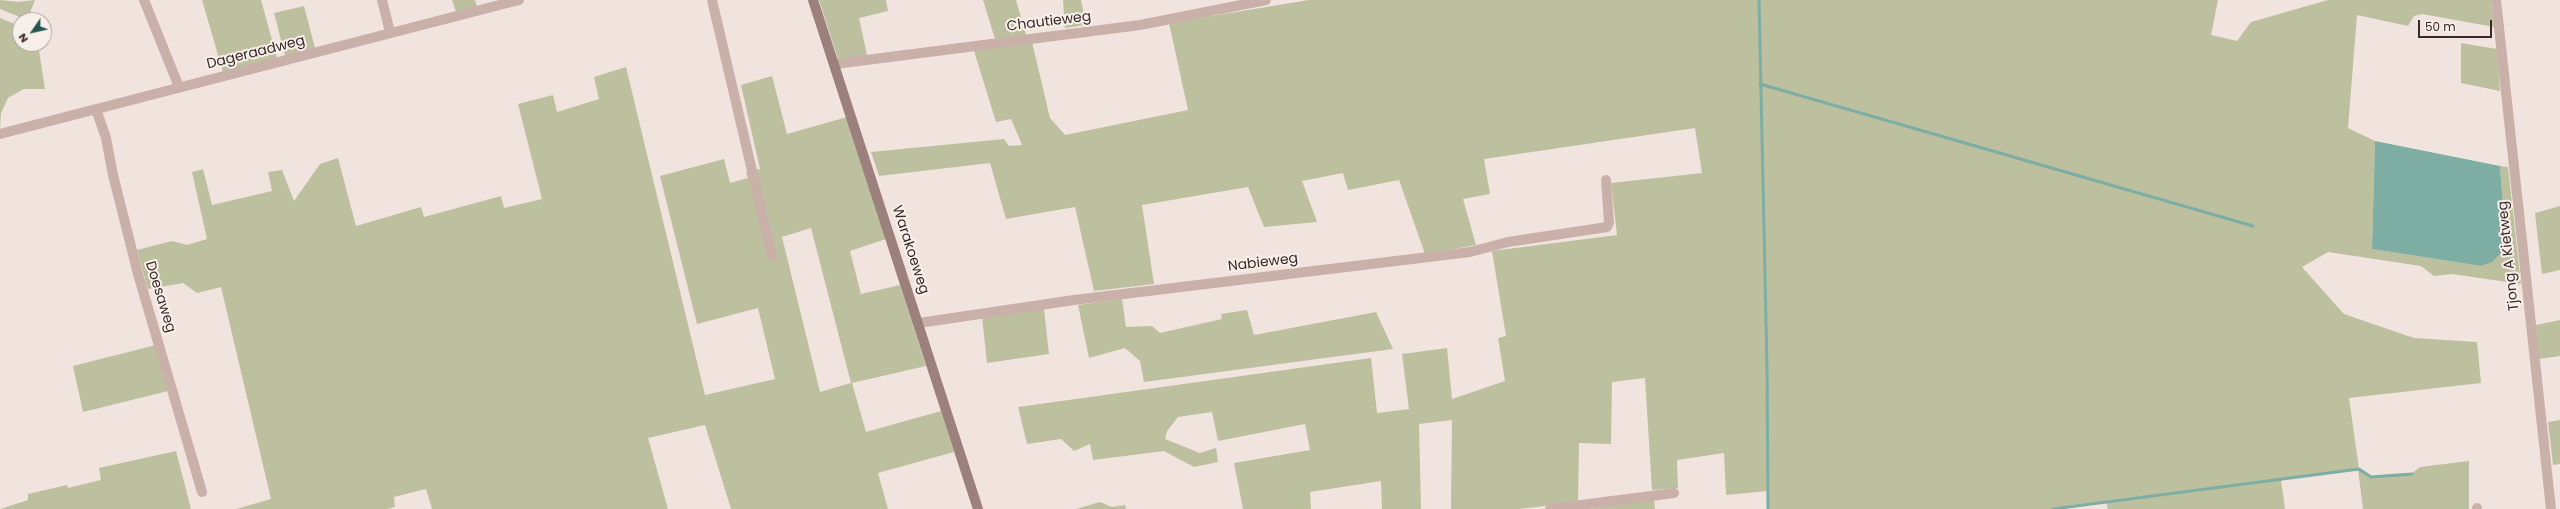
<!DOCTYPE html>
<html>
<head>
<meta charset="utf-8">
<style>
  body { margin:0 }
  #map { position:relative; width:2560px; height:509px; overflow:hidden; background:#f1e4de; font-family:Poppins,sans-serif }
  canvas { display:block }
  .north { position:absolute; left:12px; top:12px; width:40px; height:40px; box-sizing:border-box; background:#f9efea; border:1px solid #aba09d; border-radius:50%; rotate:236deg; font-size:11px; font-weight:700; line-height:16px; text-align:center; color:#372a29 }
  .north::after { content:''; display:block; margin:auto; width:14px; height:18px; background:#21564d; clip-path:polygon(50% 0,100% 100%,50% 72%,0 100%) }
  .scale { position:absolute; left:2418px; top:20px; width:74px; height:18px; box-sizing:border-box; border:2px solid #372a29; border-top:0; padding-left:5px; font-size:12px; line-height:14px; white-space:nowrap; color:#372a29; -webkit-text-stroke:3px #f9efea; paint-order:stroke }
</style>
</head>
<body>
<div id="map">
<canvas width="2560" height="509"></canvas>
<div class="north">N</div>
<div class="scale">50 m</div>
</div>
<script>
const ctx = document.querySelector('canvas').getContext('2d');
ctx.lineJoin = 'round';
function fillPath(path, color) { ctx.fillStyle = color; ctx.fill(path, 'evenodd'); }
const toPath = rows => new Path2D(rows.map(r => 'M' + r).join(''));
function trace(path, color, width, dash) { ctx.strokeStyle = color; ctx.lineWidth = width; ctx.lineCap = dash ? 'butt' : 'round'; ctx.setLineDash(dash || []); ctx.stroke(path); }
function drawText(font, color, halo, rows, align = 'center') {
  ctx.font = font + ' Poppins,sans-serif'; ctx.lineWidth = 4; ctx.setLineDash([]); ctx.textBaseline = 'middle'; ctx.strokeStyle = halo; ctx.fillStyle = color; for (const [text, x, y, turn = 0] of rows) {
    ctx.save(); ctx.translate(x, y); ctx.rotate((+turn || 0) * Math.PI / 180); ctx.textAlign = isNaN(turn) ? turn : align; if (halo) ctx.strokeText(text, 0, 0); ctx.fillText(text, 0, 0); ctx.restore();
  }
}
const green = toPath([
  [0,0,18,2,35,0,27,20,0,9],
  [202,0,261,0,277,58,223,72],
  [452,0,475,0,477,7,456,12],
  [819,0,886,0,888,11,859,18,867,55,838,59],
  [983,0,1016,0,1026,35,995,39],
  [1063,0,1081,0,1086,25,1065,28],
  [1309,0,2218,0,2211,35,2237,41,2251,22,2328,0,2491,0,2494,27,2422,14,2414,16,2408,26,2357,15,2348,128,2375,141,2372,249,2481,266,2506,243,2500,166,2508,167,2521,284,2452,274,2434,276,2421,266,2328,252,2302,267,2344,314,2414,338,2477,342,2481,383,2349,398,2359,469,2371,477,2411,474,2420,467,2469,461,2469,509,2363,509,2358,469,2281,480,2285,509,2108,509,2106,502,2062,509,1768,509,1768,491,1726,495,1724,453,1677,460,1678,488,1652,490,1645,378,1612,382,1611,444,1579,443,1578,502,1519,509,1451,509,1452,420,1419,424,1421,509,1382,509,1381,481,1310,492,1311,509,1243,509,1234,463,1310,450,1305,424,1218,441,1212,412,1178,417,1167,431,1165,439,1200,453,1216,448,1218,462,1194,467,1164,451,1093,460,1090,444,1074,451,1061,439,1027,444,1018,407,1371,358,1377,413,1409,409,1402,354,1447,348,1452,399,1505,381,1498,338,1506,336,1492,251,1617,235,1611,183,1702,173,1695,128,1484,159,1490,194,1463,199,1476,245,1425,254,1399,180,1348,190,1343,173,1302,181,1317,222,1264,227,1248,187,1142,205,1154,284,1094,291,1075,207,1006,219,990,163,879,176,871,152,1004,139,1009,146,1022,145,1011,119,996,122,974,51,1032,42,1050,118,1065,135,1188,110,1169,23],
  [304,6,315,48,285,56,274,13],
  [0,18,20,26,20,44,38,44,45,89,24,89,8,98,1,113,0,129],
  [2461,43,2497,49,2500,91,2461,83],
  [626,67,705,395,775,379,758,308,697,324,660,176,724,159,730,183,748,178,746,172,760,169,741,85,772,76,787,134,847,117,886,239,850,251,861,294,900,285,926,366,852,383,866,432,941,411,954,452,878,473,888,509,731,509,705,425,648,438,668,509,432,509,426,489,394,497,395,507,387,509,236,509,271,499,221,287,197,293,183,283,148,289,137,250,172,241,187,245,207,239,192,172,203,169,212,205,272,191,268,172,282,170,294,201,320,164,338,158,356,226,421,207,424,217,501,196,504,208,542,199,518,104,553,95,557,112,599,99,594,77],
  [811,228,851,383,820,392,782,237],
  [2560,206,2560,270,2542,274,2535,213],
  [1122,299,1126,327,1152,326,1160,333,1222,319,1221,314,1247,310,1254,335,1376,312,1393,349,1144,382,1140,361,1125,348,1089,358,1078,305],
  [1044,309,1049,354,987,363,982,317],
  [2560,320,2560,356,2539,359,2536,325],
  [156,345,168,391,83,412,73,366],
  [2560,420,2560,464,2553,465,2548,422],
  [176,451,191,509,0,509,28,500,28,494,67,485,68,488,101,480,99,468],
  [1654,499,1655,509,1589,509],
  [1100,502,1112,507,1125,505,1126,509,1076,509]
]);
const water = toPath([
  [2375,141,2500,166,2506,243,2504,250,2492,262,2481,266,2372,249]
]);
const stream = toPath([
  [1759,0,1767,367,1768,509],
  [1760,84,2253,226],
  [2053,509,2359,469,2371,477,2412,474]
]);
const street = toPath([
  [144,0,179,87],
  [382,0,390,32],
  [712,0,772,256],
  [2496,0,2551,509],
  [835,64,1140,25,1266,0],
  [96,109,106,138,113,175,138,274,202,492],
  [0,134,519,0],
  [919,323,1074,300,1470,252,1508,242,1607,227,1609,223,1606,180],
  [2477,508,2477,509],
  [1550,509,1674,493]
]);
const secondary = toPath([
  [813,0,978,509]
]);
const streetNames = [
  ["Chautieweg",1049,22,-7],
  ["Dageraadweg",256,53,-14],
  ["Warakoeweg",910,250,72],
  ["Tjong A Kietweg",2509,256,-96],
  ["Nabieweg",1263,263,-7],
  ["Doesaweg",160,297,73]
];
fillPath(green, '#bcc09e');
fillPath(water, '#7eada4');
trace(stream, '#7eada4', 3);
trace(street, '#c9b1aa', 10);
trace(secondary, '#9c807c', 10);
drawText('14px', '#372a29', '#f9efea', streetNames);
</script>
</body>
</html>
